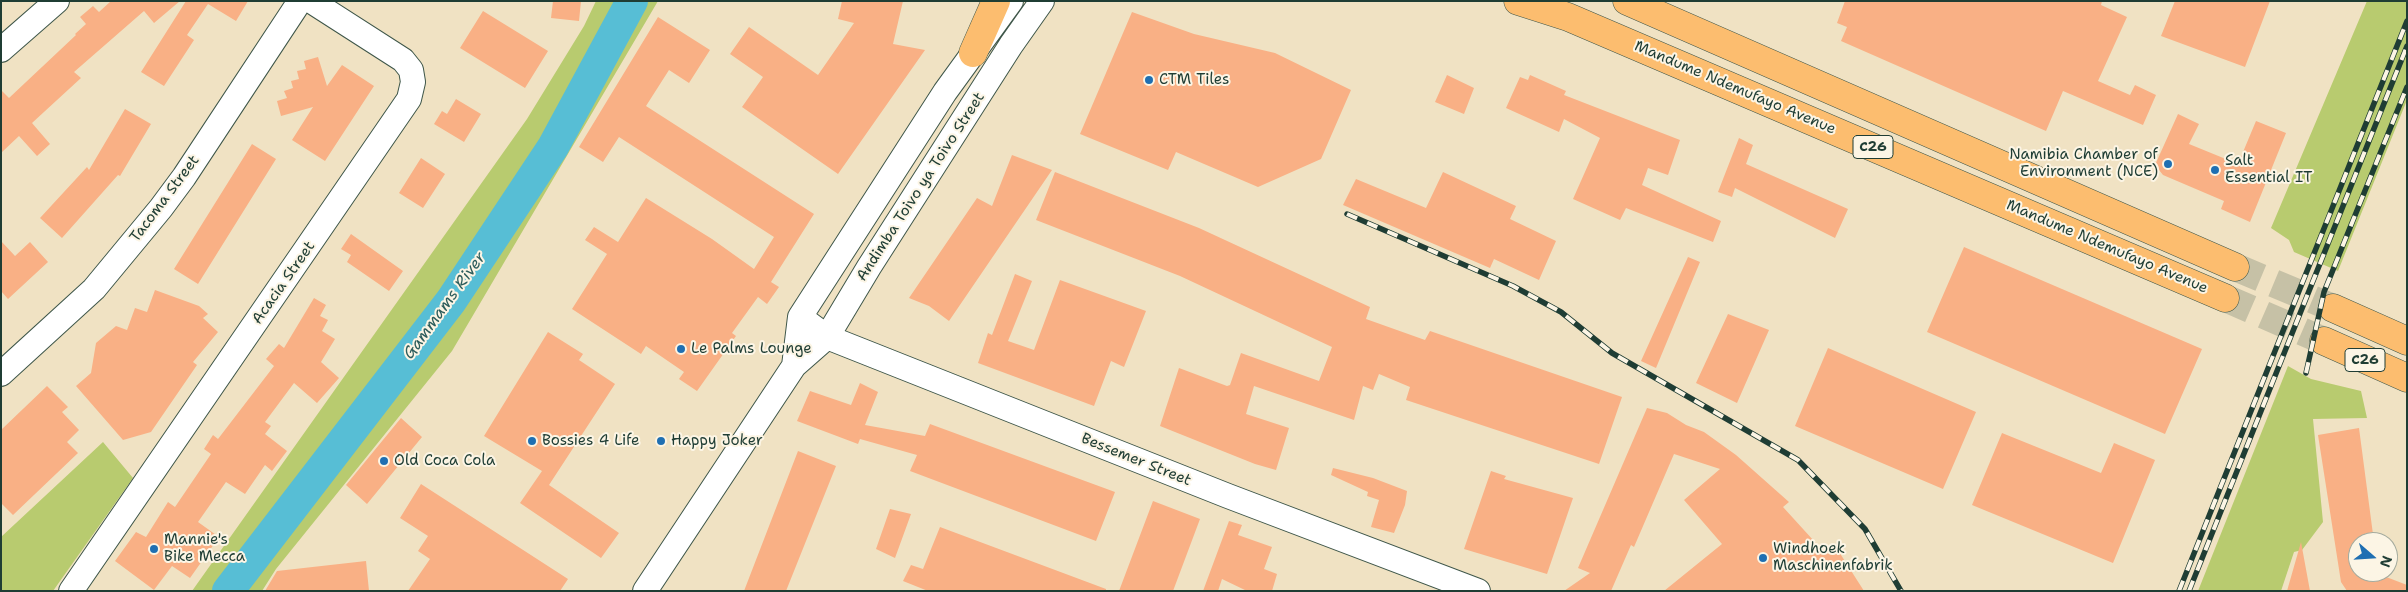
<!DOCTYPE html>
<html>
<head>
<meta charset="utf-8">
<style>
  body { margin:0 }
  #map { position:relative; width:2408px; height:592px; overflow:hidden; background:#f0e2c3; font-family:"Shantell Sans",sans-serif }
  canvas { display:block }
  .frame { position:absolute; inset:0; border:2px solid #1f3d34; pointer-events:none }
  .north { position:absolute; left:2348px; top:532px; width:50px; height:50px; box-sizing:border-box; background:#fcf5e5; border:1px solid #a4ab9e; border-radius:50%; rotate:109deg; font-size:14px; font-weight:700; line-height:20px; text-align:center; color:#1f3d34 }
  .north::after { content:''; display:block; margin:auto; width:18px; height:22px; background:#1f6fb2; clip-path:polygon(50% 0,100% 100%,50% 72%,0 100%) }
</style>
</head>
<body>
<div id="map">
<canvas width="2408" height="592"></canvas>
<div class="frame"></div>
<div class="north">N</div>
</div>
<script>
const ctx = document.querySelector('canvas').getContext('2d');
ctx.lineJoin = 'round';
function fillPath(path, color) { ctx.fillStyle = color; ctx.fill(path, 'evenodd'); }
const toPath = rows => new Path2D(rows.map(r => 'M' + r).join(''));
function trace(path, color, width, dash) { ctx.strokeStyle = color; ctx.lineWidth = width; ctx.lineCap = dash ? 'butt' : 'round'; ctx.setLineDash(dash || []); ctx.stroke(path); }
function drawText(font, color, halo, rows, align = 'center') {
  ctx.font = font + ' "Shantell Sans",sans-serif'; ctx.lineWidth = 4; ctx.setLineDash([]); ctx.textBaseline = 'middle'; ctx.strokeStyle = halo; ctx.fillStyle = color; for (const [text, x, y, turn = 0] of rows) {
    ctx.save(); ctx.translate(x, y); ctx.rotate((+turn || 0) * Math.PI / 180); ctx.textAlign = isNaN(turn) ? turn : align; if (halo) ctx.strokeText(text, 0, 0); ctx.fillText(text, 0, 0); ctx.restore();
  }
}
const green = toPath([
  [596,1,658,1,452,351,276,569,262,591,192,591,527,119,584,26],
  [2367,1,2407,1,2407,100,2338,271,2294,252,2289,240,2271,228],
  [2288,366,2311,379,2361,391,2367,418,2313,419,2323,522,2302,550,2294,552,2281,591,2198,591],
  [103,442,133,478,53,591,1,591,1,537]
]);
const river = toPath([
  [228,591,451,301,553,147,632,1]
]);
const building = toPath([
  [111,1,180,1,154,23,144,11,74,72,81,78,32,123,50,144,37,156,19,136,1,153,1,90,9,98,76,35,75,34,86,24,80,17,93,6,99,12],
  [186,1,248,1,236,21,208,4,187,35,194,40,164,86,141,72],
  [553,1,581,1,579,21,551,18],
  [842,1,903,1,893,44,925,50,838,174,742,107,763,77,730,54,749,27,818,75,854,23,838,19],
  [1845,1,2102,1,2101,5,2127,17,2098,81,2130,95,2135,85,2156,95,2143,125,2063,91,2046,131,1841,41,1847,27,1837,23],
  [2175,1,2270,1,2245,67,2161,36],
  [483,11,548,51,525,88,460,48],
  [1132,12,1194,34,1275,53,1351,90,1321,159,1258,187,1176,152,1168,170,1080,134],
  [658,17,710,50,689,83,669,70,646,106,814,214,771,282,779,287,767,304,758,297,732,333,736,336,697,391,679,379,684,372,646,346,641,354,572,309,607,254,585,240,594,227,618,242,646,198,712,239,754,269,774,237,619,137,603,162,579,147],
  [318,57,327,86,342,65,374,86,325,161,292,140,313,107,281,116,277,101,287,98,284,91,293,88,291,81,299,79,297,71,306,69,304,61],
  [1447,75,1474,88,1464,114,1435,102],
  [1530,75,1566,91,1564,95,1680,140,1668,175,1648,168,1642,185,1721,221,1713,242,1626,208,1620,220,1573,199,1600,138,1564,119,1559,132,1506,108,1520,77,1528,80],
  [456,99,481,114,464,142,434,124,442,111,447,114],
  [125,109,151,124,120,176,118,175,62,238,40,218,87,167,89,170],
  [2178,114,2199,124,2189,144,2238,164,2256,121,2286,133,2250,222,2221,209,2224,201,2163,175,2155,165],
  [1739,138,1753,145,1746,164,1848,209,1835,238,1735,188,1732,197,1718,192],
  [252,144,276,159,198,284,174,269],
  [1012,155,1052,170,949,321,929,306,909,298,977,198,992,206],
  [421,158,445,174,423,208,399,193],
  [1055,172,1199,228,1370,307,1366,319,1425,340,1430,331,1622,397,1599,464,1406,400,1410,387,1379,374,1373,390,1363,386,1354,420,1254,386,1246,414,1289,428,1276,470,1255,464,1160,426,1179,368,1227,386,1230,385,1241,353,1319,381,1332,347,1180,276,1036,220],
  [1443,172,1516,206,1510,219,1556,241,1539,280,1494,259,1490,268,1343,205,1356,179,1426,208],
  [351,234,403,271,389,291,347,262,351,255,341,249],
  [1,241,15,256,30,242,48,262,8,299,1,291],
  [1964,247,2202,349,2165,434,1927,332],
  [1688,257,1700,262,1656,368,1641,361],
  [1015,274,1032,281,1008,341,1034,350,1060,280,1146,311,1124,367,1111,361,1094,406,978,363,988,333,992,335],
  [155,290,199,306,208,314,203,318,218,332,193,362,197,365,151,432,123,440,76,386,91,373,96,343,116,326,127,330,135,308,147,312],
  [314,298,326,305,320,316,328,320,322,331,335,339,321,362,339,378,317,403,294,383,265,422,271,426,265,434,287,451,272,471,265,465,245,494,226,482,198,522,219,537,190,578,172,566,154,590,115,561,136,532,146,537,168,502,175,507,211,454,204,449,213,435,218,439,274,366,266,359,279,344,284,348],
  [1728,314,1769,330,1737,403,1696,383],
  [548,332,583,354,579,360,615,384,549,485,619,533,601,558,520,503,542,471,484,436],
  [1828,348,1976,412,1943,489,1795,426],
  [860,383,878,392,865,425,925,436,930,424,1115,492,1096,541,910,471,917,455,860,439,858,444,797,421,810,391,851,405],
  [47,386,68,407,62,412,79,430,67,442,78,453,13,515,1,503,1,430],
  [1647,408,1667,413,1686,425,1704,432,1736,455,1789,502,1783,507,1824,552,1834,544,1864,591,1664,591,1722,544,1684,500,1720,469,1674,454,1634,547,1631,545,1611,591,1564,591,1590,573,1578,568],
  [401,418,422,437,367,504,346,485],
  [2359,428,2374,542,2358,542,2358,572,2382,572,2381,575,2407,585,2407,591,2347,591,2341,582,2318,435],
  [2002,433,2101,473,2114,443,2155,460,2113,563,1972,505],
  [798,451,836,466,786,591,744,591],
  [1333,468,1373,478,1407,491,1405,505,1394,533,1371,527,1379,500,1367,496,1368,492,1331,475],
  [1491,471,1506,476,1504,479,1573,498,1547,574,1464,549],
  [421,484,568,579,560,591,408,591,430,559,418,551,428,536,400,518],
  [1153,501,1200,519,1173,591,1119,591],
  [890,509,911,514,895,558,876,549],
  [1229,521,1242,525,1238,535,1272,547,1264,569,1277,574,1272,591,1247,591,1222,579,1218,591,1203,591],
  [940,527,1106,589,1106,591,928,591,903,581,911,565,923,569],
  [2301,542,2310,591,2287,591],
  [366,561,369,591,265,591,277,571]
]);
const majorTunnel = toPath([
  [2235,267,2333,308],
  [2225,298,2324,341]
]);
const minor = toPath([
  [1,50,57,1],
  [800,317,827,337,1228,496,1478,591],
  [794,366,800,317,945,92,1011,1],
  [1,374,94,289,161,208,184,177,300,1],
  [71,591,409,99,413,82,411,70,403,60,311,1],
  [645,591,794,366,827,337,869,267,1011,45,1042,1]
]);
const major = toPath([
  [1518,1,1568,17,2225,298],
  [1627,1,2235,267],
  [973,53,996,1],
  [2333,308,2407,341],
  [2324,341,2407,378]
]);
const rail = toPath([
  [1347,214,1513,286,1561,312,1612,353,1798,460,1865,529,1901,591],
  [2306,373,2324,292,2407,87],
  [2179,591,2407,21],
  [2189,591,2407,46]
]);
const markers = [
  [1149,80,5,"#1f6fb2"],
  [2168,164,5,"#1f6fb2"],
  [2215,170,5,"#1f6fb2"],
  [681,349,5,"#1f6fb2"],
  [532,441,5,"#1f6fb2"],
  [661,441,5,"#1f6fb2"],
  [384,461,5,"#1f6fb2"],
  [154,549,5,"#1f6fb2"],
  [1763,558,5,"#1f6fb2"]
];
const shields = [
  [1873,147,40],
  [2365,360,40]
];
const shieldNames = [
  ["C26",1873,147],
  ["C26",2365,360]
];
const poiNames = [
  ["CTM Tiles",1159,80],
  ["Namibia Chamber of",2158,155,"right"],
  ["Environment (NCE)",2158,172,"right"],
  ["Salt",2225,161],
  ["Essential IT",2225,178],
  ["Le Palms Lounge",691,349],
  ["Bossies 4 Life",542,441],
  ["Happy Joker",671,441],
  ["Old Coca Cola",394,461],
  ["Mannie's",164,540],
  ["Bike Mecca",164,557],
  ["Windhoek",1773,549],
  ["Maschinenfabrik",1773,566]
];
const streetNames = [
  ["Mandume Ndemufayo Avenue",1735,88,23],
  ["Andimba Toivo ya Toivo Street",921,187,-57],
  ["Tacoma Street",165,199,-53],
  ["Mandume Ndemufayo Avenue",2107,247,23],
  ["Acacia Street",284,283,-55],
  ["Bessemer Street",1136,460,22]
];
const waterNames = [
  ["Gammams River",445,306,-54]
];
fillPath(green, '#b8cb6f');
trace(river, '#57bed5', 32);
fillPath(building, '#f9b085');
trace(majorTunnel, '#c6c1a6', 28, [28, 14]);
trace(minor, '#3e5649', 26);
trace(major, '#3e5649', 29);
trace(minor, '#fff', 24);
trace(major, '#fcbd6f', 28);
trace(rail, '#1f3d34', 5.5);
trace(rail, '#fcf5e5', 4, [11]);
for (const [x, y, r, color] of markers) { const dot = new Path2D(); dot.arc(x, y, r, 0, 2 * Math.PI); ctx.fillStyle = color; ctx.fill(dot); trace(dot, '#fcf5e5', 2); }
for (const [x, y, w] of shields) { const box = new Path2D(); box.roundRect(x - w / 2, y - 11.5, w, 23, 4); ctx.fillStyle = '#fcf5e5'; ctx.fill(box); trace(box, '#1f3d34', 1); }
drawText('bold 14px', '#1f3d34', null, shieldNames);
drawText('15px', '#1f3d34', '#fcf5e5', poiNames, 'left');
drawText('15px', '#1f3d34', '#fcf5e5', streetNames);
drawText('italic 16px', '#2d5d5c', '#fcf5e5', waterNames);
</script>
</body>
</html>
